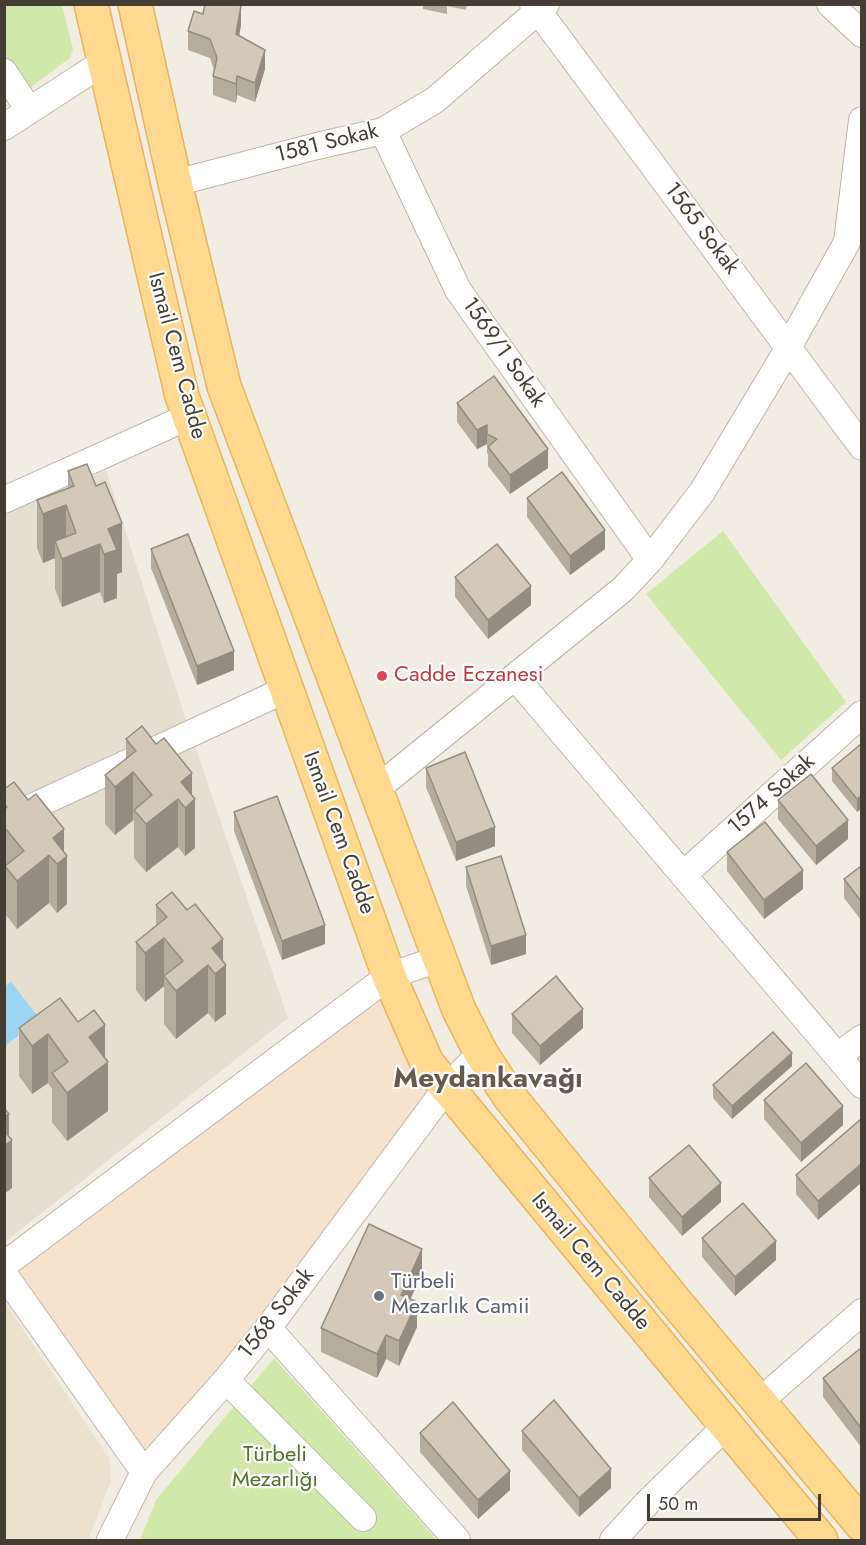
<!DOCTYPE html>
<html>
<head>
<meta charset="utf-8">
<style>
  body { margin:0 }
  #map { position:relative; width:866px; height:1545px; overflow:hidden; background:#f2ede3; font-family:Jost,sans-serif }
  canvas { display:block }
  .frame { position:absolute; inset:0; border:6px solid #443d33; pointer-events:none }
  .scale { position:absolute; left:647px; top:1494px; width:174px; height:27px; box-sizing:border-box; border:3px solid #443d33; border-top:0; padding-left:8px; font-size:18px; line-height:21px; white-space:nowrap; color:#443d33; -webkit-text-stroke:4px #fff; paint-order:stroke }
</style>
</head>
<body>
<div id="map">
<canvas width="866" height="1545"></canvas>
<div class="frame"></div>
<div class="scale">50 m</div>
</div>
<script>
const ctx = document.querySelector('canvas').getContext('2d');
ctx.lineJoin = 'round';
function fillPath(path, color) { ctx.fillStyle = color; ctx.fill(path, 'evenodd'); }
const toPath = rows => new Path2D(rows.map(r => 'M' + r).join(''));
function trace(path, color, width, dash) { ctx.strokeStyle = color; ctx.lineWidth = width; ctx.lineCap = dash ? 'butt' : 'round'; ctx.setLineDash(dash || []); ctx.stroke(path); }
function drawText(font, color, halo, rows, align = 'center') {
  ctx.font = font + ' Jost,sans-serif'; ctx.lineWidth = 4.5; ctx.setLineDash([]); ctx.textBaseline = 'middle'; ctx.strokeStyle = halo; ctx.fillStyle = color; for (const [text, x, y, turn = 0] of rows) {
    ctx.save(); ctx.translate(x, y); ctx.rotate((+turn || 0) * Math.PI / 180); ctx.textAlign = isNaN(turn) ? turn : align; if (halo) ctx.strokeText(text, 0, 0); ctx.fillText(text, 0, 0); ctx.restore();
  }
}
const residential = toPath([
  [106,470,179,699,288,1018,5,1242,5,515]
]);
const commercial = toPath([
  [389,976,447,1087,144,1472,5,1265]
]);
const education = toPath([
  [5,1302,109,1458,111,1481,88,1540,5,1540]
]);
const green = toPath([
  [4,5,62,5,73,49,70,58,31,87,22,85,5,59],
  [723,531,846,702,781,760,646,594],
  [274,1358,437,1540,140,1540,156,1500]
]);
const water = toPath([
  [11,982,40,1019,5,1046,5,986]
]);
const minor = toPath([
  [533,4,862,447],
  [830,4,862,34],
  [4,72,29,110],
  [4,127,104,62],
  [383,131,458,290,650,560],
  [175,183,317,146,383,131,435,100,546,4],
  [4,500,190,416],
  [515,677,862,1085],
  [375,790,623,589,650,560,702,492,779,364,847,242,862,120],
  [4,820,287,689],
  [683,875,862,714],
  [838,1056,862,1038],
  [4,1265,389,976,439,959],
  [4,1274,144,1472],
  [268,1328,457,1540],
  [226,1380,363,1518],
  [759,1402,862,1312],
  [110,1540,144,1472,226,1380,268,1328,447,1087,481,1053],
  [613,1540,647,1503,726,1426]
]);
const major = toPath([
  [91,4,182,396,389,976,427,1063,821,1540],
  [135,4,175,183,224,386,459,1010,481,1053,509,1096,674,1300,862,1525]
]);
const wall = toPath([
  [423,4,467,4,466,10,447,6,447,14,423,9],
  [241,25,239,35,265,69,255,102,237,95,236,103,213,95,213,76,214,70,210,58,188,50,188,31],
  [457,403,548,468,510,494,488,466,488,454,487,453,487,444,477,449,457,422],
  [68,471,122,572,117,574,117,598,104,603,100,592,62,607,55,589,55,558,43,563,37,548,37,500,68,488],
  [527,498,605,549,570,575,527,517],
  [151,549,234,670,197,685,151,568],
  [455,577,531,605,488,639,455,597],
  [126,739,192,795,195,848,185,856,178,847,146,872,134,858,134,820,115,835,105,824,105,775,126,759],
  [861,744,857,812,832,781,832,768],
  [426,768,495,846,456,861,426,787],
  [4,789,28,800,64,852,67,904,57,913,49,903,17,929,5,914],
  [778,800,848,839,816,865,778,819],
  [234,812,325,944,282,960,234,831],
  [727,852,803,889,764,919,727,871],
  [861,866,861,920,844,898,844,879],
  [466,867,526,954,491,965,466,886],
  [156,905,223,961,226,1014,215,1022,208,1013,176,1039,164,1024,164,986,145,1002,136,990,136,942,156,925],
  [60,998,105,1059,108,1111,67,1141,52,1122,52,1089,48,1083,32,1094,19,1076,19,1028],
  [512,1014,583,1028,540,1065,512,1033],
  [792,1066,732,1119,713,1098,713,1085],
  [764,1100,843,1125,801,1162,764,1119],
  [861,1119,818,1220,796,1194,796,1175],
  [649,1178,721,1202,682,1236,649,1197],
  [702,1238,776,1260,735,1296,702,1257],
  [422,1274,410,1299,417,1327,399,1366,386,1359,377,1378,321,1352,321,1328],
  [861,1348,861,1447,823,1397,823,1378],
  [522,1431,611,1488,579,1517,522,1450],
  [420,1433,510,1490,478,1519,420,1452]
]);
const shadedWall = toPath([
  [241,6,241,25,236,53,236,34],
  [265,50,265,69,255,102,255,83],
  [237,76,237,95,236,103,236,84],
  [487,425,487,444,477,449,477,430],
  [548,449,548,468,510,494,510,475],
  [66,505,66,554,55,541,55,558,43,563,43,514],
  [122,523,122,572,117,574,117,598,104,603,104,554,108,529],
  [605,530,605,549,570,575,570,556],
  [100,544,100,592,62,607,62,559],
  [531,586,531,605,488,639,488,620],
  [234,651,234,670,197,685,197,666],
  [133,772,133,820,115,835,115,787],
  [192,773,192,802,195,799,195,848,185,856,185,808,181,782],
  [861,796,861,809,857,812,857,799],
  [178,799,178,847,146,872,146,824],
  [848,820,848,839,816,865,816,846],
  [495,827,495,846,456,861,456,842],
  [5,828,5,877,4,877,4,829],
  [64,829,64,858,67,856,67,904,57,913,57,864,53,838],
  [49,855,49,903,17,929,17,881],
  [803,870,803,889,764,919,764,900],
  [325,925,325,944,282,960,282,941],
  [526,935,526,954,491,965,491,946],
  [164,938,164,986,145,1002,145,953],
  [223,939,223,968,226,965,226,1014,215,1022,215,974,212,948],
  [208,965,208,1013,176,1039,176,991],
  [583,1009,583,1028,540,1065,540,1046],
  [105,1025,105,1064,108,1062,108,1111,67,1141,67,1093,89,1037],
  [48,1034,48,1083,32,1094,32,1046],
  [792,1053,792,1066,732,1119,732,1106],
  [843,1106,843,1125,801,1162,801,1143],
  [9,1114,9,1142,12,1140,12,1188,4,1194,4,1117],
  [861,1164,861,1183,818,1220,818,1201],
  [721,1183,721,1202,682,1236,682,1217],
  [776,1241,776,1260,735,1296,735,1277],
  [422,1249,422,1274,401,1319,401,1295],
  [417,1302,417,1327,399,1366,399,1341],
  [386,1335,386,1359,377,1378,377,1354],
  [611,1469,611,1488,579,1517,579,1498],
  [510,1471,510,1490,478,1519,478,1500]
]);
const building = toPath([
  [205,4,237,4,241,6,236,34,265,50,255,83,237,76,236,84,213,76,217,58,210,39,188,31,194,11,203,14,205,4],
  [494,376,548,449,510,475,488,447,497,439,487,434,487,425,477,430,457,403,494,376],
  [87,464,96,486,105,482,122,523,108,529,117,550,104,554,100,544,62,559,55,541,76,533,66,505,43,514,37,500,74,486,68,471,87,464],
  [562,472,605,530,570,556,527,498,562,472],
  [188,534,234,651,197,666,151,549,188,534],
  [497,544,531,586,488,620,455,577,497,544],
  [142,726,156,744,164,738,192,773,181,782,195,799,185,808,178,799,146,824,134,810,152,795,133,772,115,787,105,775,136,751,126,739,142,726],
  [861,744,861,796,857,799,832,768,861,744],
  [465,752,495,827,456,842,426,768,465,752],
  [811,774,848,820,816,846,778,800,811,774],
  [14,782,28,800,36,794,64,829,53,838,67,856,57,864,49,855,17,881,5,866,24,851,5,828,4,829,4,810,7,807,4,804,4,789,14,782],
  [277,796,325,925,282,941,234,812,277,796],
  [765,822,803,870,764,900,727,852,765,822],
  [501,856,526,935,491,946,466,867,501,856],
  [861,866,861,901,844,879,861,866],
  [172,892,187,910,195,904,223,939,212,948,226,965,215,974,208,965,176,991,164,976,183,961,164,938,145,953,136,942,167,917,156,905,172,892],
  [556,976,583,1009,540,1046,512,1014,556,976],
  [60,998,78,1022,94,1010,105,1025,89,1037,108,1062,67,1093,52,1073,68,1062,48,1034,32,1046,19,1028,60,998],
  [773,1032,792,1053,732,1106,713,1085,773,1032],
  [806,1063,843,1106,801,1143,764,1100,806,1063],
  [4,1108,9,1114,4,1117,4,1108],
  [861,1119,861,1164,818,1201,796,1175,861,1119],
  [4,1131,12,1140,4,1146,4,1131],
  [689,1145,721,1183,682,1217,649,1178,689,1145],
  [743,1203,776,1241,735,1277,702,1238,743,1203],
  [369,1224,422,1249,401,1295,417,1302,399,1341,386,1335,377,1354,321,1328,369,1224],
  [861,1348,861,1428,823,1378,861,1348],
  [554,1400,611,1469,579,1498,522,1431,554,1400],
  [453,1402,510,1471,478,1500,420,1433,453,1402]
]);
const markers = [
  [382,676,6,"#e0444e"],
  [379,1296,6,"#6b7280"]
];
const streetNames = [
  ["1581 Sokak",327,144,-14],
  ["1565 Sokak",701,229,53],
  ["1569/1 Sokak",503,353,55],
  ["Ismail Cem Cadde",176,356,75],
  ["1574 Sokak",772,795,-42],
  ["Ismail Cem Cadde",338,833,70],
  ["Ismail Cem Cadde",590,1262,50],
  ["1568 Sokak",277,1314,-52]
];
const healthNames = [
  ["Cadde Eczanesi",394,676]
];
const worshipNames = [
  ["Türbeli",391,1283],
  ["Mezarlık Camii",391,1308]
];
const parkNames = [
  ["Türbeli",275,1456],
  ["Mezarlığı",275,1481]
];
const districtNames = [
  ["Meydankavağı",488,1080]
];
fillPath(residential, '#e6ded1');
fillPath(commercial, '#f6e2cd');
fillPath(education, '#ece1cc');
fillPath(green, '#d0e8aa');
fillPath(water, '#9dd4f2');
trace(minor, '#beb4a6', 28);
trace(major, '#e7b55d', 36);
trace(minor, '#fff', 26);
trace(major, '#ffd990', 33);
fillPath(wall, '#b6ac9e');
fillPath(shadedWall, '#948c81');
fillPath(building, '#d4c8b8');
trace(building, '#948c81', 1.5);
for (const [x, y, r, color] of markers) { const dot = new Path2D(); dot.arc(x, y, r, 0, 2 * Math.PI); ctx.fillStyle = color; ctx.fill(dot); trace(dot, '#fff', 2); }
drawText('22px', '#443d33', '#fff', streetNames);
drawText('22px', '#be3a42', '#fff', healthNames, 'left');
drawText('22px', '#5b616d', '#fff', worshipNames, 'left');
drawText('22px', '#497725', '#fff', parkNames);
drawText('bold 28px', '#675a4a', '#fff', districtNames);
</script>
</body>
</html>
